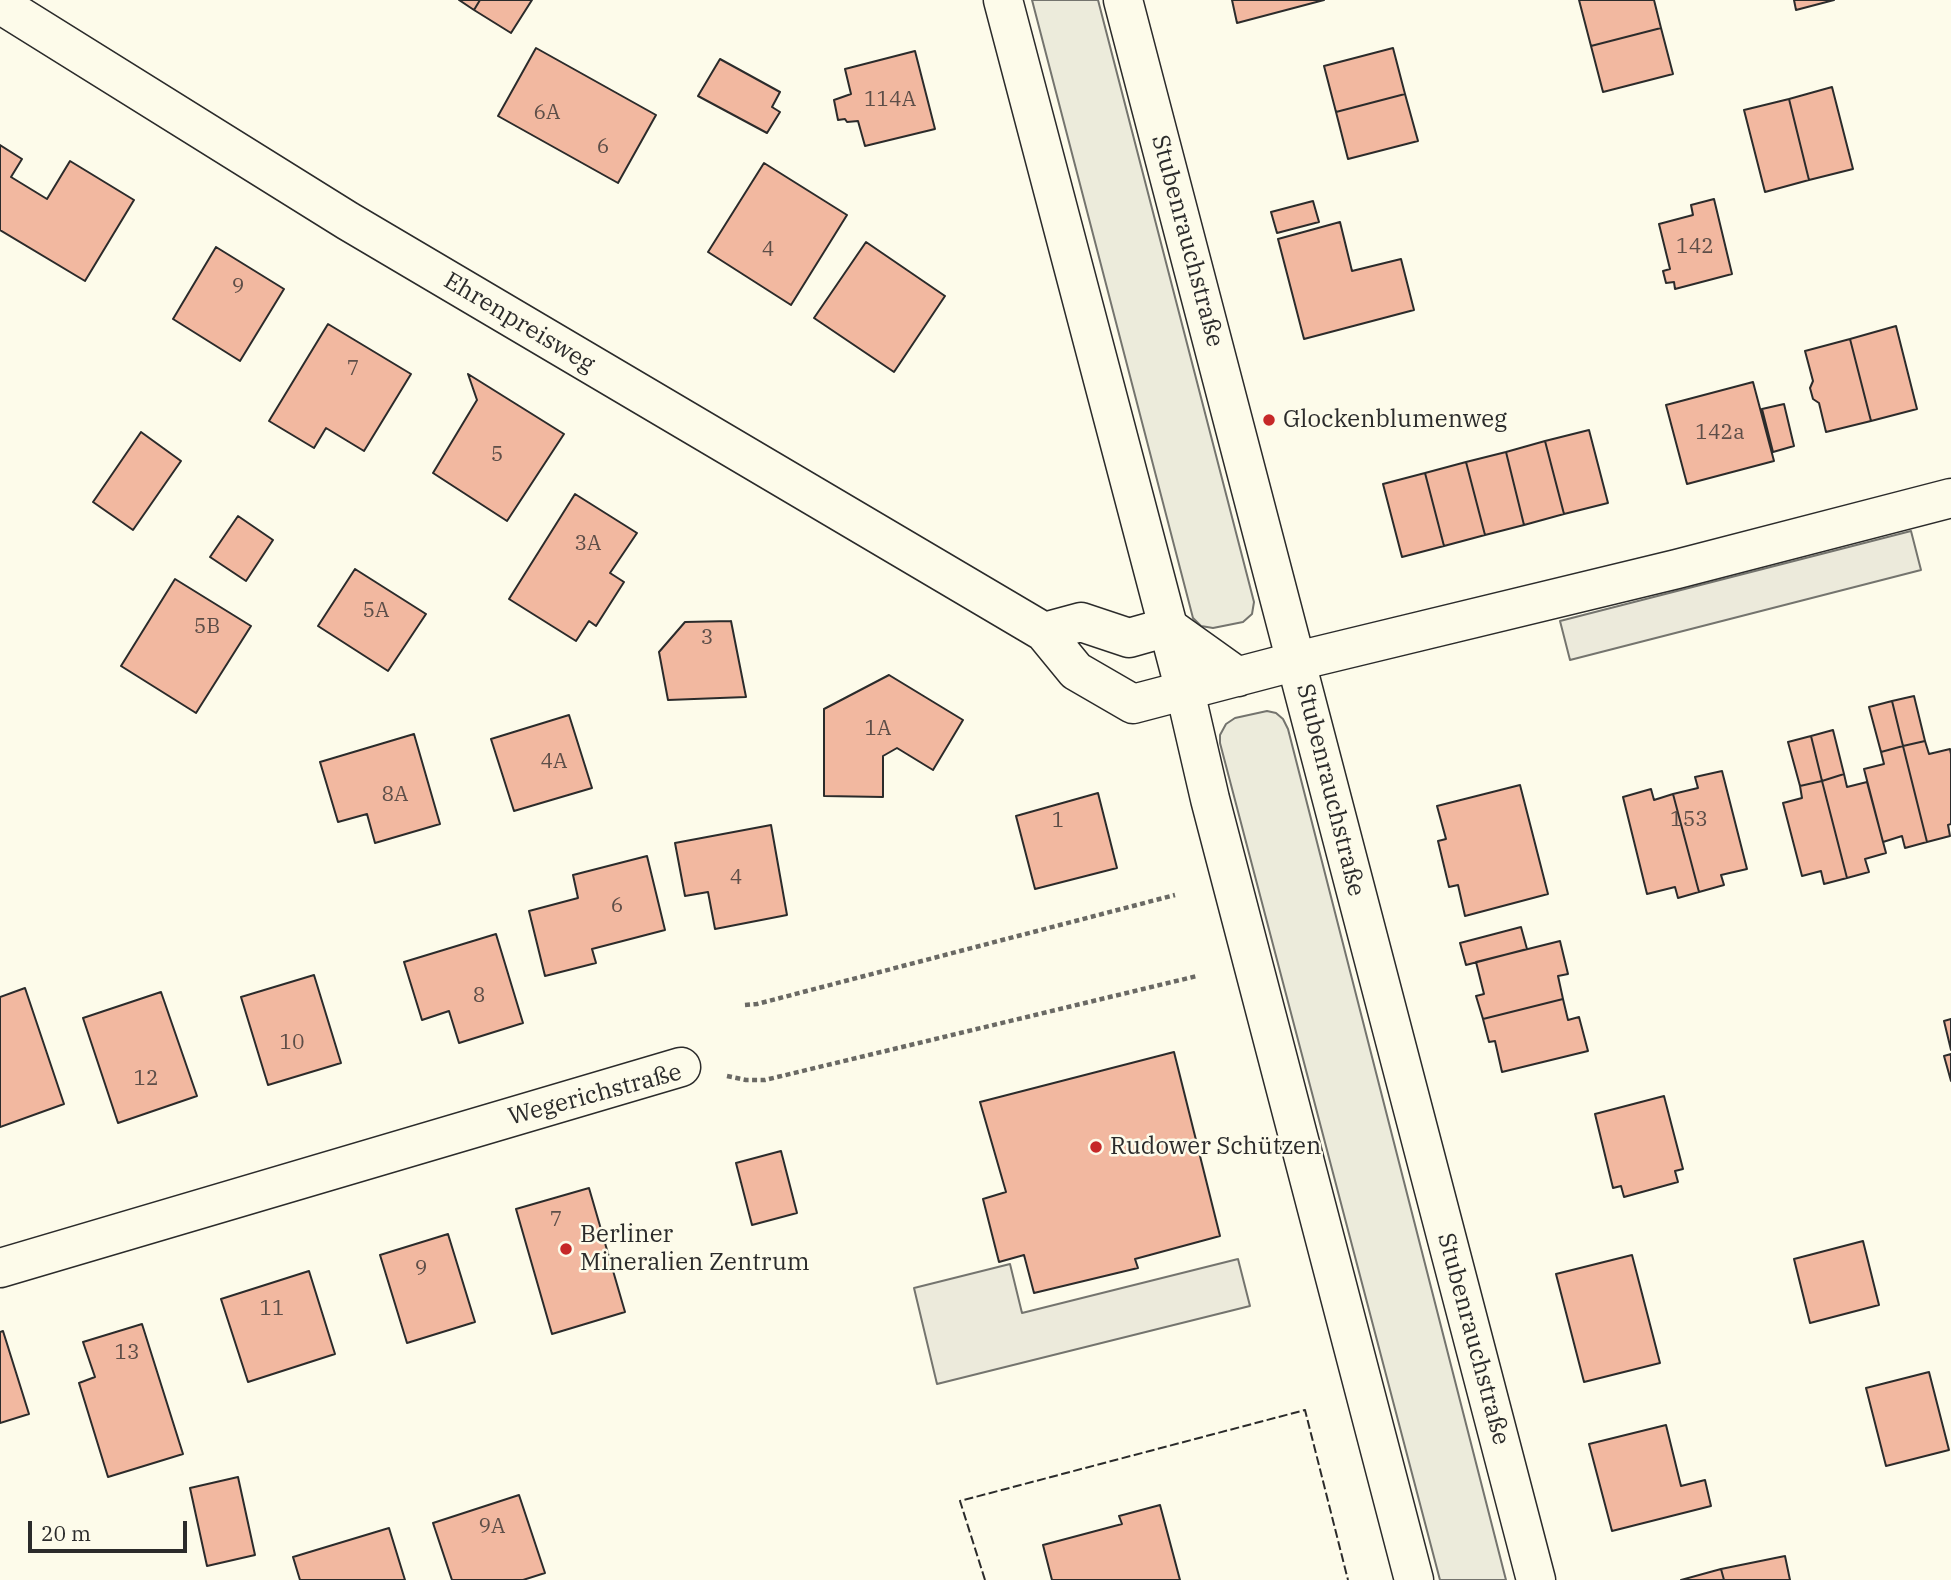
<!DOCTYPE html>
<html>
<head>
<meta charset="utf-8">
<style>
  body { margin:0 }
  #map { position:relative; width:1951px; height:1580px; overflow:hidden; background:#fdfbea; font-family:"IBM Plex Serif",serif }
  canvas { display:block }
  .scale { position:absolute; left:28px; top:1521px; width:159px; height:32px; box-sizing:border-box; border:4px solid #2b2b2b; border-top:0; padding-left:9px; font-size:21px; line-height:24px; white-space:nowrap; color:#2b2b2b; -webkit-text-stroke:5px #fdfbea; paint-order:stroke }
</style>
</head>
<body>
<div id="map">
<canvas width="1951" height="1580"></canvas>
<div class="scale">20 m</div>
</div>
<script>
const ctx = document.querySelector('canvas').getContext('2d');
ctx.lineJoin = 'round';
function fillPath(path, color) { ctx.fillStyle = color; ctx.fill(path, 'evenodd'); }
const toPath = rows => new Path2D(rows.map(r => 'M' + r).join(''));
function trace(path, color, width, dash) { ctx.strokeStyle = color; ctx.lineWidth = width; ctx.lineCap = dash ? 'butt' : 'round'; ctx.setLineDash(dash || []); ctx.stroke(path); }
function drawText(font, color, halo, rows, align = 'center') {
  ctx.font = font + ' "IBM Plex Serif",serif'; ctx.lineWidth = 5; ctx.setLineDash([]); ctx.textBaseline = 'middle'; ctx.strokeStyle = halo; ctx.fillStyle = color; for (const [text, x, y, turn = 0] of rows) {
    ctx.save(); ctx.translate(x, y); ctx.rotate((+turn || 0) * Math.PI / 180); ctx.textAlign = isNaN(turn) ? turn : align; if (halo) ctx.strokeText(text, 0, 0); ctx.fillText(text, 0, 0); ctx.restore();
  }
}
const green = toPath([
  [1032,0,1098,0,1254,602,1252,614,1243,622,1213,628,1201,626,1193,618,1032,0],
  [1267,711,1276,713,1283,719,1288,729,1506,1580,1440,1580,1220,743,1220,735,1226,724,1235,718,1267,711]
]);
const parking = toPath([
  [1911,531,1921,570,1570,660,1560,621,1911,531],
  [1238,1259,1250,1306,937,1384,914,1288,1010,1264,1022,1313,1238,1259]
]);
const building = toPath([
  [459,0,480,0,474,10,459,0],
  [480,0,532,0,511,33,474,10,480,0],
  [1232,0,1324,0,1237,23,1232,0],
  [1579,0,1654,0,1661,28,1591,46,1579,0],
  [1794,0,1834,0,1796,10,1794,0],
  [1661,28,1673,74,1603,92,1591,46,1661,28],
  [536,48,656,115,618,183,498,116,536,48],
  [1393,48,1405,94,1336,112,1324,66,1393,48],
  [915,51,935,129,865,146,858,121,847,122,845,119,838,120,834,100,851,94,845,69,915,51],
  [720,59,780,92,772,107,780,112,767,133,698,96,720,59],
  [1832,87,1853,169,1809,180,1789,99,1832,87],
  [1405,94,1418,141,1348,159,1336,112,1405,94],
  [1789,99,1809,180,1765,192,1744,110,1789,99],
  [0,145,22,159,11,177,47,199,70,161,134,200,85,281,0,230,0,145],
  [764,163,847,215,791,305,708,252,764,163],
  [1714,199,1732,274,1675,289,1674,282,1666,283,1663,271,1670,269,1659,224,1693,215,1691,205,1714,199],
  [1313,201,1319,222,1277,233,1271,212,1313,201],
  [1340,222,1352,271,1401,259,1414,310,1304,339,1278,239,1340,222],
  [866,242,945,296,894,372,814,318,866,242],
  [216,247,284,289,240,361,173,319,216,247],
  [328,324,411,374,364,451,326,428,314,448,269,421,328,324],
  [1896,326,1917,409,1871,421,1850,339,1896,326],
  [1850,339,1871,421,1826,432,1819,403,1813,399,1810,388,1813,381,1805,351,1850,339],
  [468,374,564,434,507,521,433,473,477,400,468,374],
  [1753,382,1774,461,1687,484,1666,405,1753,382],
  [1784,404,1794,446,1773,452,1762,409,1784,404],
  [1589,430,1608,503,1564,514,1545,441,1589,430],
  [141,432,181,461,133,530,93,502,141,432],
  [1545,441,1564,514,1524,525,1506,452,1545,441],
  [1506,452,1524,525,1485,535,1466,462,1506,452],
  [1466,462,1485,535,1444,546,1425,473,1466,462],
  [1425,473,1444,546,1402,557,1383,484,1425,473],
  [575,494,637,533,610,573,624,582,596,626,589,621,576,641,509,599,575,494],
  [238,516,273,540,246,581,210,557,238,516],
  [355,569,426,614,388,671,318,626,355,569],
  [175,579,251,626,196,713,121,666,175,579],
  [731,621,746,697,668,700,659,652,685,622,731,621],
  [889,675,963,720,933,770,897,748,883,756,883,797,824,796,824,709,889,675],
  [1914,696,1925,741,1903,746,1892,701,1914,696],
  [1892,701,1903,746,1881,752,1869,707,1892,701],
  [569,715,592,788,514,811,491,739,569,715],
  [1833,730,1844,774,1822,781,1811,736,1833,730],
  [414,734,440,824,375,843,367,814,338,822,320,762,414,734],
  [1811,736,1822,781,1800,786,1788,742,1811,736],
  [1925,741,1929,754,1950,749,1951,754,1951,824,1948,825,1950,836,1927,842,1903,746,1925,741],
  [1903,746,1927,842,1905,848,1902,836,1883,842,1864,769,1884,764,1881,752,1903,746],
  [1722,771,1747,869,1721,875,1724,885,1699,892,1673,794,1698,788,1695,777,1722,771],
  [1844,774,1847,787,1867,782,1886,853,1865,859,1869,872,1847,878,1822,781,1844,774],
  [1822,781,1847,878,1824,884,1821,871,1802,876,1783,803,1802,798,1800,786,1822,781],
  [1520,785,1548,894,1465,916,1458,885,1449,887,1438,841,1446,839,1437,806,1520,785],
  [1651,789,1654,800,1673,794,1699,892,1678,898,1675,887,1647,894,1623,797,1651,789],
  [1098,793,1117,868,1035,889,1016,816,1098,793],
  [771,825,787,915,715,929,708,892,685,896,675,843,771,825],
  [647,856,665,930,592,949,596,963,545,976,529,911,578,898,573,875,647,856],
  [1521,927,1527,949,1466,965,1460,943,1521,927],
  [496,934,523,1023,459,1043,449,1011,422,1020,404,962,496,934],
  [1560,941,1568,974,1558,976,1563,999,1483,1019,1476,996,1484,994,1476,962,1560,941],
  [314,975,341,1063,268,1085,241,997,314,975],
  [25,988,64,1104,0,1127,0,997,25,988],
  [161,992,197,1096,118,1123,83,1018,161,992],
  [1563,999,1568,1020,1579,1017,1588,1051,1502,1072,1495,1041,1489,1042,1483,1019,1563,999],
  [1951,1019,1951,1050,1944,1021,1951,1019],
  [1174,1052,1220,1236,1135,1259,1138,1268,1034,1293,1024,1255,999,1262,983,1199,1006,1192,980,1102,1174,1052],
  [1951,1054,1951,1081,1944,1056,1951,1054],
  [1664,1096,1683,1169,1675,1171,1678,1182,1624,1197,1621,1186,1613,1188,1595,1114,1664,1096],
  [781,1151,797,1213,752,1225,736,1163,781,1151],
  [589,1188,625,1312,552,1334,516,1209,589,1188],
  [448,1234,475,1322,407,1343,380,1255,448,1234],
  [1863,1241,1879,1305,1810,1323,1794,1259,1863,1241],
  [1632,1255,1660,1363,1584,1382,1556,1274,1632,1255],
  [309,1271,335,1354,248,1382,221,1299,309,1271],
  [142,1324,183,1454,108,1477,79,1383,95,1377,83,1342,142,1324],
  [3,1331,29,1414,0,1423,0,1332,3,1331],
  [1929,1372,1949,1450,1886,1466,1866,1388,1929,1372],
  [1666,1425,1681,1486,1705,1480,1711,1506,1612,1531,1589,1444,1666,1425],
  [238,1477,255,1555,207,1566,190,1488,238,1477],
  [519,1495,545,1573,523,1580,452,1580,433,1523,519,1495],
  [1160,1505,1180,1580,1052,1580,1043,1545,1122,1524,1119,1516,1160,1505],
  [389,1528,405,1580,300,1580,293,1557,389,1528],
  [1785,1556,1790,1580,1724,1580,1721,1569,1785,1556],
  [1721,1569,1724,1580,1681,1580,1721,1569]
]);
const path = toPath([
  [745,1005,757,1004,1175,895],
  [727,1076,746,1080,765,1080,1197,976]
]);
const minor = toPath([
  [0,4,348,221,1044,632,1076,671,1133,704,1297,661,1677,569,1951,498],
  [1044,632,1081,622,1129,638,1168,627,1238,677],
  [0,1268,681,1067]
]);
const secondary = toPath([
  [1003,0,1185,691,1210,799,1414,1580],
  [1123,0,1536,1580]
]);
const fence = toPath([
  [985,1580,960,1501,1305,1410,1348,1580]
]);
const markers = [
  [1269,420,7,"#c62828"],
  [1096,1147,7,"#c62828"],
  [566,1249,7,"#c62828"]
];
const numberNames = [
  ["114A",890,100],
  ["6A",547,113],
  ["6",603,147],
  ["142",1695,247],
  ["4",768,250],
  ["9",238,287],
  ["7",353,369],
  ["142a",1720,433],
  ["5",497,455],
  ["3A",588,544],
  ["5A",376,611],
  ["5B",207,627],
  ["3",707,638],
  ["1A",878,729],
  ["4A",554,762],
  ["8A",395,795],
  ["153",1689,820],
  ["1",1058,821],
  ["4",736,878],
  ["6",617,906],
  ["8",479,996],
  ["10",292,1043],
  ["12",146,1079],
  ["7",556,1220],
  ["9",421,1269],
  ["11",272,1309],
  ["13",127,1353],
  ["9A",492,1527]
];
const streetNames = [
  ["Stubenrauchstraße",1187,241,75],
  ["Ehrenpreisweg",519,323,31],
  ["Stubenrauchstraße",1330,790,76],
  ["Wegerichstraße",595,1095,-15],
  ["Stubenrauchstraße",1473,1339,75]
];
const poiNames = [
  ["Glockenblumenweg",1283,420],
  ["Rudower Schützen",1110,1147],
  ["Berliner",580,1235],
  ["Mineralien Zentrum",580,1263]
];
fillPath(green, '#ecebdb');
trace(green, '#74746e', 2);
fillPath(parking, '#eceadb');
trace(parking, '#74746e', 2);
fillPath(building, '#f2b8a0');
trace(building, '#2b2b2b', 2);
trace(minor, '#2b2b2b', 41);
trace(secondary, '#2b2b2b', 41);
trace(path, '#6a6964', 4.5, [5, 3.5]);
trace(minor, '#fdfbea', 38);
trace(secondary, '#fdfbea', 38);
trace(fence, '#2b2b2b', 2, [9, 3.5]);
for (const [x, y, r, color] of markers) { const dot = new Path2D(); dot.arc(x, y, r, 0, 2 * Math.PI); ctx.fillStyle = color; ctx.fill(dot); trace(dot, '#fdfbea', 2.5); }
drawText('21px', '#5d4e48', null, numberNames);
drawText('24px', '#2b2b2b', '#fdfbea', streetNames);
drawText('24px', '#2b2b2b', '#fdfbea', poiNames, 'left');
</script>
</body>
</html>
